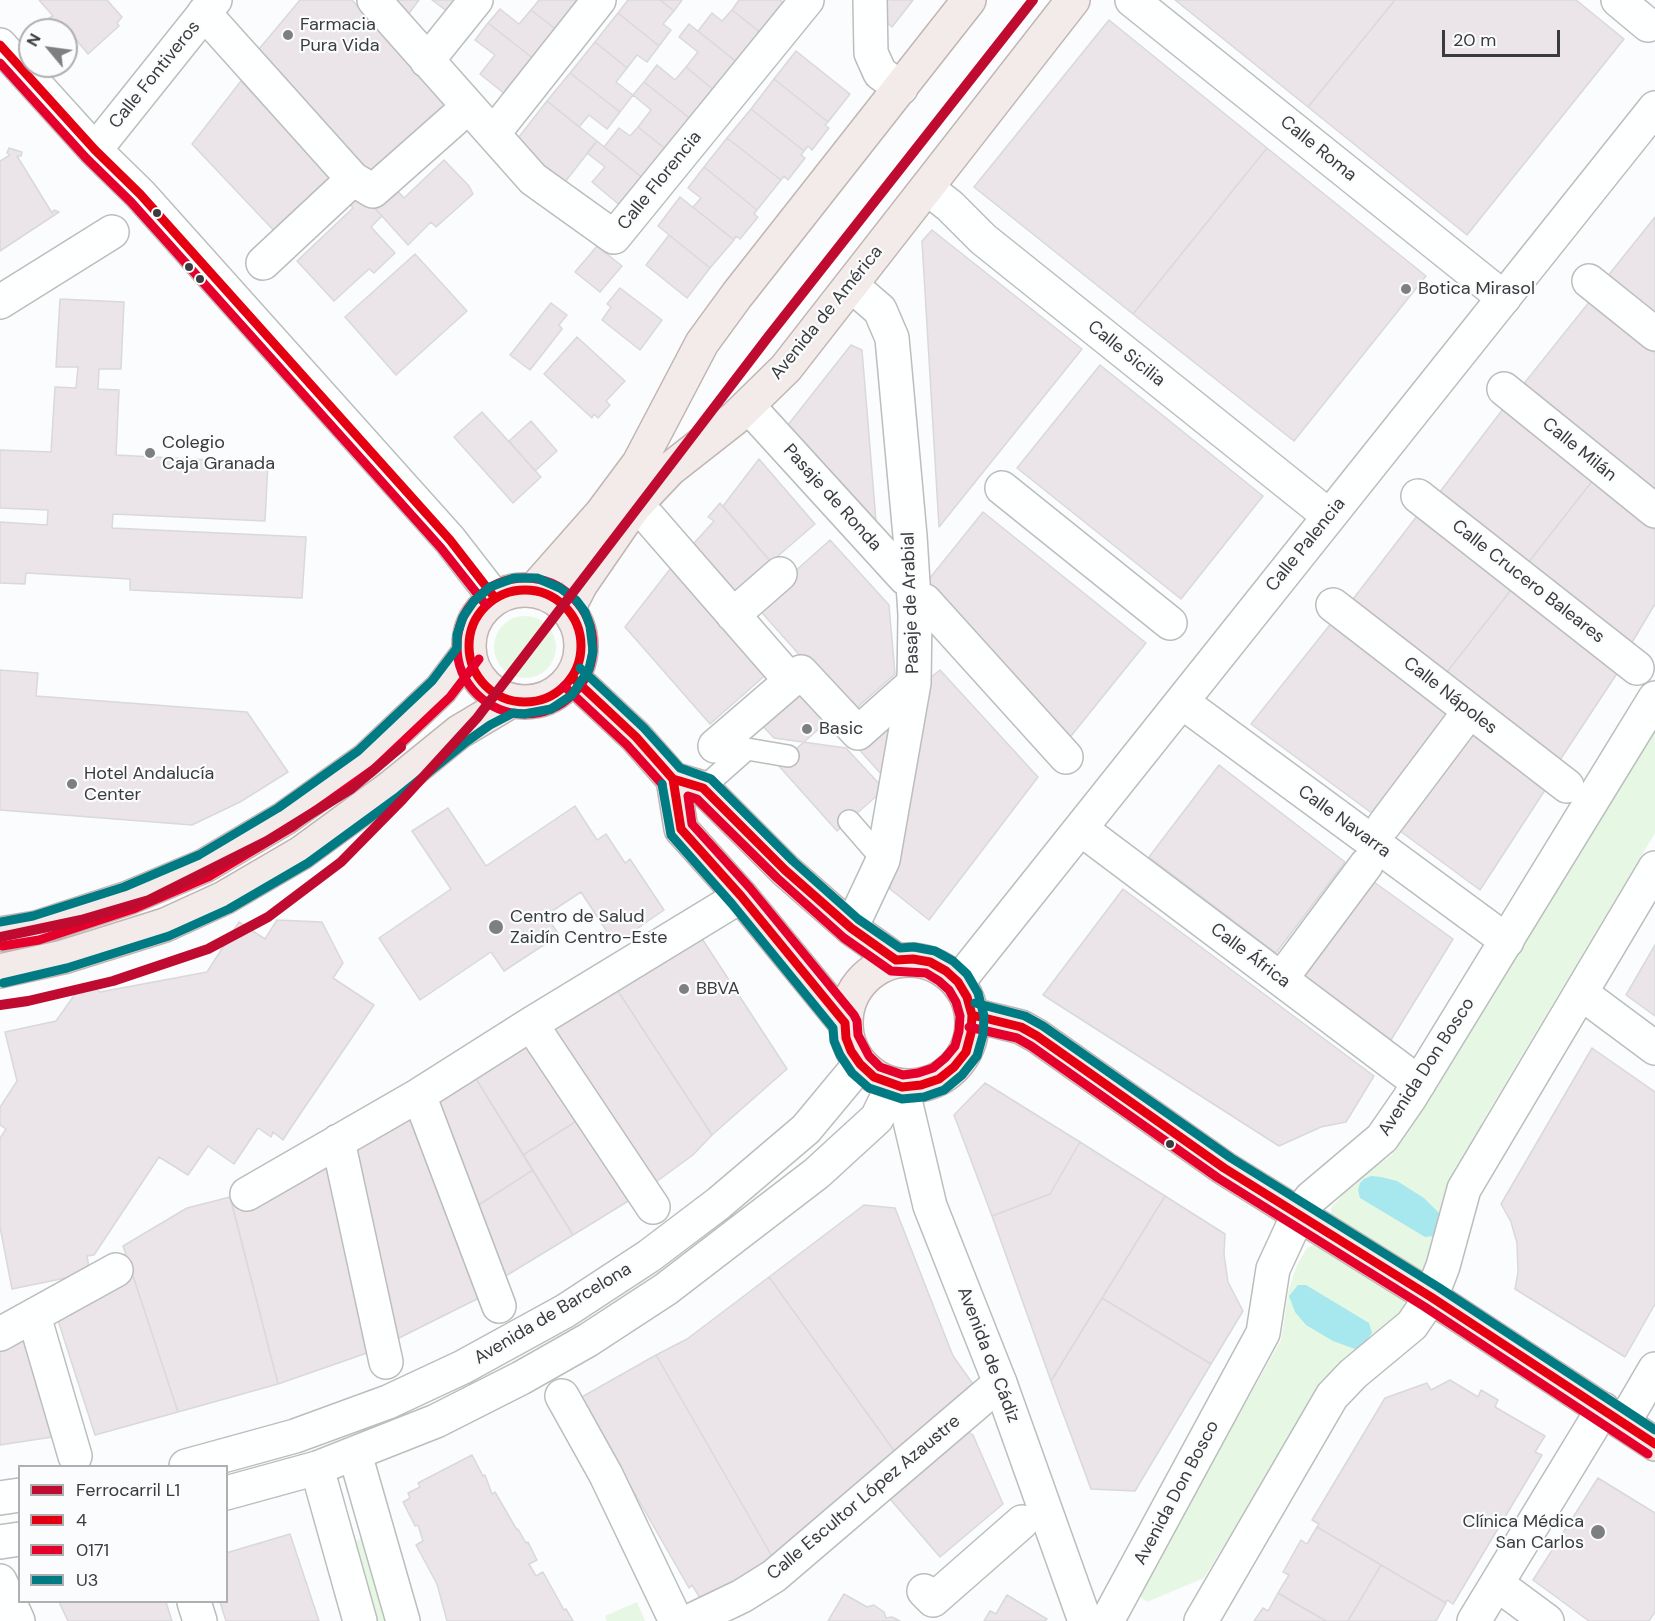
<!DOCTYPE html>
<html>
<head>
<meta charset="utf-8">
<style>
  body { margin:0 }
  #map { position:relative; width:1655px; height:1621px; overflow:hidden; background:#fbfcfd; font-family:"DM Sans",sans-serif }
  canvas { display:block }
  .legend { position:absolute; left:18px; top:1465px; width:210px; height:138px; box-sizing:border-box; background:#fafcfe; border:2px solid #adafb0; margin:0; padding:8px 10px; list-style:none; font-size:18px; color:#3a3b3c }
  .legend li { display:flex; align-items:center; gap:12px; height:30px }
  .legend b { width:30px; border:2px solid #adafb0 }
  .north { position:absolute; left:18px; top:18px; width:60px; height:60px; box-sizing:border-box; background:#fafcfe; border:2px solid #adafb0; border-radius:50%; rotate:299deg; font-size:16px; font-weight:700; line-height:24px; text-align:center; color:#3a3b3c }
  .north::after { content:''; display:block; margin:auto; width:21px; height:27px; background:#7e7f80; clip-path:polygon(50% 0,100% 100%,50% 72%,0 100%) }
  .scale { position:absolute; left:1442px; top:30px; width:118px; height:27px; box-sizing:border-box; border:3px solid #3a3b3c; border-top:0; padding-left:8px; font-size:18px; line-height:21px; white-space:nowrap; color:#3a3b3c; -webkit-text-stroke:4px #fafcfe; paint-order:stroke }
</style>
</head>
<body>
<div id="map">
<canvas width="1655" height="1621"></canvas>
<ul class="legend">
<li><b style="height:8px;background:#c00b31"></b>Ferrocarril L1</li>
<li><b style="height:8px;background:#e40010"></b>4</li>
<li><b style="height:8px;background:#e4002b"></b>0171</li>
<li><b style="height:8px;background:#007b83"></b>U3</li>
</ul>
<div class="north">N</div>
<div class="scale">20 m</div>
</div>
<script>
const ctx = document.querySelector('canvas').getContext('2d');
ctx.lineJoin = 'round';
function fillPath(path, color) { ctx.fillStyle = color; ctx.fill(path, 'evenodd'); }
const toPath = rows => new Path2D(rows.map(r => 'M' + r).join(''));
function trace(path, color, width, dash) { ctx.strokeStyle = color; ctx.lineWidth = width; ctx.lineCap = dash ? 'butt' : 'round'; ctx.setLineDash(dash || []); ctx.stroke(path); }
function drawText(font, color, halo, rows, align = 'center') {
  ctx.font = font + ' "DM Sans",sans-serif'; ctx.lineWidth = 4.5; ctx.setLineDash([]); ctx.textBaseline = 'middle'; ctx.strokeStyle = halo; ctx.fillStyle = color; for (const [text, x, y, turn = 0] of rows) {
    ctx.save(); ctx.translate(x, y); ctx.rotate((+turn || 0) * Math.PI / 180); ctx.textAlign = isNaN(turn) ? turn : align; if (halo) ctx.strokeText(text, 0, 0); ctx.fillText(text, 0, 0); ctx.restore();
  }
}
const green = toPath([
  '494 647a31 31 0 1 1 62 0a31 31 0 1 1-62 0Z',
  [1655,728,1655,833,1481,1124,1486,1127,1428,1270,1423,1271,1331,1215,1331,1208,1355,1181,1392,1155,1448,1067],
  [1314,1245,1403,1300,1406,1307,1401,1317,1372,1343,1328,1375,1204,1578,1147,1602,1138,1595,1281,1340,1289,1289,1297,1265,1307,1248],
  [364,1538,388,1621,371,1621,348,1543],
  [637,1602,645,1621,607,1621,605,1616]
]);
const water = toPath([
  [1371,1176,1381,1177,1397,1181,1424,1198,1440,1214,1439,1228,1433,1236,1425,1237,1360,1198,1358,1190,1360,1183,1364,1179],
  [1298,1285,1306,1285,1369,1323,1372,1333,1363,1346,1355,1349,1333,1341,1306,1325,1295,1312,1289,1296]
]);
const building = toPath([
  [39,0,107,0,122,17,117,23,119,26,88,54,73,36,69,40,66,37,66,30,60,30,49,18,53,16,39,0],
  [300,0,352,0,450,110,376,179,259,49,300,0],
  [393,0,419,0,407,16,393,0],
  [432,0,464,0,452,15,432,0],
  [539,0,576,0,584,6,562,34,531,10,539,0],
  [628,0,660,0,674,11,663,24,671,30,659,46,618,13,628,0],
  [660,0,682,0,674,11,660,0],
  [739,0,780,0,785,4,761,33,732,10,739,0],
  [883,0,913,0,892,27,882,19,883,0],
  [1175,0,1395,0,1308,107,1175,0],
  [1395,0,1576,0,1624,39,1467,235,1308,107,1395,0],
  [500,9,519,24,531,10,562,34,539,63,488,23,500,9],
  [732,10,761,33,738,63,698,31,712,13,722,21,732,10],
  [618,13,659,46,647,62,637,55,627,68,595,42,618,13],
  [1109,20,1267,148,1133,314,974,187,1109,20],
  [488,23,539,63,511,99,480,74,495,55,475,40,488,23],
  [689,24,738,63,715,91,686,67,698,52,679,37,689,24],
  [595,42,627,68,616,82,633,95,620,112,570,73,595,42],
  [796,51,850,94,828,122,774,79,796,51],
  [657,65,675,80,686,67,715,91,692,120,644,82,657,65],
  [570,73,620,112,607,129,589,115,579,127,547,101,570,73],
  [774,79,828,122,825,125,829,128,812,150,808,146,804,151,751,109,774,79],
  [241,81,336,182,279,236,192,144,241,81],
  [644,82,692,120,668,151,638,127,651,110,633,95,644,82],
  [547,101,597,141,565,182,515,142,547,101],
  [751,109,804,151,801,155,805,158,788,180,784,176,781,180,727,138,751,109],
  [638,127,668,151,644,179,604,147,619,128,630,136,638,127],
  [727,138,781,180,757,210,704,167,727,138],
  [597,141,644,179,622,207,592,182,605,167,587,153,597,141],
  [9,148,22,152,21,156,17,156,52,213,54,210,59,212,0,251,0,161,10,155,7,153,9,148],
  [1267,148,1426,276,1294,441,1133,314,1267,148],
  [444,160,469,186,473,194,436,227,431,222,408,245,372,205,394,187,404,198,444,160],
  [704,167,757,210,754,214,758,217,740,239,736,236,734,240,693,207,701,198,688,188,704,167],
  [355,188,382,216,371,227,395,253,374,273,369,269,334,301,297,261,353,208,344,198,355,188],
  [680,197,734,240,710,268,658,226,680,197],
  [1655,217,1655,315,1607,277,1655,217],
  [932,230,1082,349,939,527,922,241,932,230],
  [669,235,710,268,687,298,646,265,669,235],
  [597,246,622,266,600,292,575,272,597,246],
  [415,254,467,311,396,375,345,317,415,254],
  [620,288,662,320,640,350,602,320,611,307,607,304,620,288],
  [60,299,124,302,121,369,99,369,98,389,119,390,116,455,268,463,265,521,113,514,112,528,306,537,302,598,130,590,130,579,26,573,25,584,0,583,0,522,47,525,48,510,0,508,0,450,51,452,55,387,76,388,78,367,56,367,60,299],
  [1590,301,1655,353,1655,494,1522,386,1590,301],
  [551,303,567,315,559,325,562,329,530,370,510,355,551,303],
  [577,337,625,381,606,401,610,405,598,418,594,414,592,418,544,374,577,337],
  [851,345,862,350,876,521,863,529,780,435,851,345],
  [1100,365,1263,496,1181,599,1017,468,1100,365],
  [1503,409,1593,480,1528,563,1439,493,1503,409],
  [482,412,541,477,513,503,454,437,482,412],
  [531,421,557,451,535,471,509,441,531,421],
  [759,459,815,524,771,562,723,506,759,459],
  [1593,480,1655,530,1655,604,1631,644,1528,563,1593,480],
  [720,503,771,562,729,599,686,552,714,521,708,517,720,503],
  [983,512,1146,643,1067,741,921,589,983,512],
  [1417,516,1511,590,1444,676,1350,603,1417,516],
  [830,540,889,605,895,674,851,713,756,606,830,540],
  [674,564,769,672,710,724,625,627,674,564],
  [1511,590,1618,672,1558,763,1444,676,1511,590],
  [1333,621,1454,714,1377,817,1251,724,1333,621],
  [0,670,38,673,36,696,247,712,288,772,240,802,192,825,0,810,0,670],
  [940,670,1038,777,929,920,890,889,920,686,940,670],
  [804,681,859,741,901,718,884,789,846,748,774,738,758,721,804,681],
  [831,718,890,784,837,831,778,765,831,718],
  [1467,731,1545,790,1480,890,1396,828,1467,731],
  [1219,765,1345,862,1276,953,1149,857,1219,765],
  [575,806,597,840,606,834,625,863,630,859,664,910,615,944,581,892,546,915,559,935,504,971,491,952,420,1000,379,938,451,889,412,831,448,808,486,866,575,806],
  [1374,882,1453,939,1391,1040,1305,976,1374,882],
  [1123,889,1374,1076,1346,1122,1321,1127,1279,1146,1043,995,1123,889],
  [277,920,322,922,343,963,333,978,374,1005,292,1126,283,1140,273,1132,271,1137,258,1128,234,1164,208,1146,188,1175,159,1157,94,1255,87,1256,90,1273,12,1289,0,1227,0,1138,6,1129,0,1125,0,1107,17,1081,5,1032,56,1021,78,990,92,986,100,992,207,972,239,922,265,939,277,920],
  [697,931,787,1069,712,1135,614,985,697,931],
  [1655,945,1655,1016,1626,995,1655,945],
  [614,985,712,1135,693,1155,656,1182,552,1025,614,985],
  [526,1041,578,1120,523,1155,473,1074,526,1041],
  [1592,1048,1655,1092,1655,1304,1625,1357,1515,1289,1518,1272,1517,1243,1511,1222,1501,1204,1592,1048],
  [473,1074,533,1170,477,1206,436,1098,473,1074],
  [985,1083,1080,1142,1050,1194,992,1216,954,1115,985,1083],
  [408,1112,479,1298,395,1340,352,1139,408,1112],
  [578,1120,630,1200,573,1235,523,1155,578,1120],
  [1080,1142,1165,1196,1051,1381,992,1216,1050,1194,1080,1142],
  [325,1155,367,1353,278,1384,232,1204,245,1201,325,1155],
  [533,1170,573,1235,504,1277,477,1206,533,1170],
  [1165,1196,1225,1234,1224,1254,1228,1282,1243,1311,1211,1364,1102,1298,1165,1196],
  [230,1197,278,1384,178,1412,123,1246,187,1208,230,1197],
  [864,1205,895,1208,953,1356,973,1384,895,1452,769,1277,864,1205],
  [131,1270,178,1412,95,1435,56,1314,131,1270],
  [769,1277,895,1452,773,1558,656,1355,687,1339,769,1277],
  [1102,1298,1211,1364,1135,1491,1091,1489,1051,1381,1102,1298],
  [28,1326,59,1436,0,1445,0,1342,28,1326],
  [656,1355,773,1558,702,1601,692,1585,689,1588,580,1398,656,1355],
  [1450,1380,1478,1397,1481,1390,1498,1400,1495,1407,1545,1436,1535,1452,1542,1455,1453,1604,1447,1600,1446,1603,1381,1565,1317,1527,1319,1524,1312,1520,1385,1398,1427,1383,1431,1390,1450,1380],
  [967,1431,973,1435,1003,1504,940,1557,890,1499,967,1431],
  [472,1455,483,1476,485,1475,492,1494,495,1492,517,1530,518,1529,526,1543,528,1542,537,1560,529,1564,536,1576,543,1572,564,1610,566,1609,573,1621,447,1621,437,1584,416,1545,423,1541,418,1525,415,1526,403,1502,410,1498,408,1493,420,1487,418,1483,472,1455],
  [1598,1478,1655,1513,1655,1612,1649,1621,1589,1621,1533,1580,1598,1478],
  [1317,1527,1381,1565,1348,1621,1326,1621,1278,1593,1289,1575,1283,1572,1301,1540,1307,1544,1317,1527],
  [290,1534,319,1621,226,1621,220,1602,226,1602,226,1553,290,1534],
  [1381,1565,1446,1603,1436,1621,1348,1621,1381,1565],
  [1278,1593,1291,1601,1326,1621,1254,1621,1263,1608,1268,1611,1278,1593],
  [844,1594,867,1607,874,1605,884,1612,886,1618,892,1617,900,1621,828,1621,844,1594],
  [1007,1595,1047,1619,1045,1621,984,1621,990,1611,996,1614,1007,1595],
  [59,1602,166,1602,172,1621,68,1621,59,1602]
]);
const lane = toPath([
  [703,788,747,749,788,756],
  [849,821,883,860]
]);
const street = toPath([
  [374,0,533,179,614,237,807,0],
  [870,0,871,53,880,73,901,88],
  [1132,0,1504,298],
  [1618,0,1648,25],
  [204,13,353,179,373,191,468,107],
  [427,61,476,0],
  [493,134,599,0],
  [927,188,950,206,983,239,1329,516],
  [263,263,353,179],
  [1589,281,1655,334],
  [0,302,112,232],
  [1504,389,1655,511],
  [759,418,905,578],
  [1002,488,1170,623],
  [1418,496,1637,668],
  [649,518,791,681],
  [925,601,1066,757],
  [1333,605,1567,786],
  [733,615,780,574],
  [1182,702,1507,941],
  [715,746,801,672,858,733,914,683],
  [1384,825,1469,712],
  [1081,829,1419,1083],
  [851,928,883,860,914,683,915,615,910,536,892,338,880,310,851,285],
  [1290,967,1366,865],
  [1581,993,1655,1048],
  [531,1024,653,1207],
  [419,1095,499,1306],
  [338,1141,386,1362],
  [247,1194,419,1095,531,1024,741,896],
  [34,1316,75,1456],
  [0,1334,116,1270],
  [562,1396,606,1475,674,1617],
  [355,1454,403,1621],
  [317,1468,360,1621],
  [0,1581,18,1621],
  [1497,1584,1547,1621],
  [924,1591,933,1600,1022,1522],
  [194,1602,200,1621],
  [690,1621,742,1596,774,1576,1000,1383],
  [1474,1621,1603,1409]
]);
const secondary = toPath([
  [0,45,95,150,140,194,450,540,495,598],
  [95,150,215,0],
  [958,982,1655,108],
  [902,1087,930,1206,1000,1383,1085,1621],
  [1624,1422,1655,1369],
  [186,1466,295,1436,388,1402,463,1367,565,1311,649,1256,719,1203,806,1129,860,1064],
  [226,1493,317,1468,436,1421,521,1378,588,1340,666,1289,817,1173,877,1118,893,1085],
  [0,1498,20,1495],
  [0,1542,20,1539],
  [1107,1621,1263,1333,1273,1269,1298,1215,1311,1198,1382,1138,1409,1099,1655,698],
  [1201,1621,1332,1396,1353,1374,1412,1325,1431,1297,1443,1266,1464,1189,1655,868]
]);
const primary = toPath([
  '469 646a56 56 0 1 1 112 0a56 56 0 1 1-112 0Z',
  [534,590,601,514,639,463,702,343,737,295,969,0],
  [568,609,581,584,634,507,670,469,735,418,786,368,1073,0],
  [572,677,636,737,673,779,703,788,785,870,851,928,896,960],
  [673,779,681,829,741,896,845,1023],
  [0,934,36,928,128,898,204,866,285,818,366,760,441,689,469,652],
  '846 1023a63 63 0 1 1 126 0a63 63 0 1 1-126 0Z',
  [0,971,63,957,165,925,224,898,301,853,390,788,459,732,511,701],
  [972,1015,1021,1027,1037,1036,1224,1168,1431,1297,1655,1444]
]);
const bus1 = toPath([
  [0,45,95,150,140,194,450,540,495,598],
  '469 646a56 56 0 1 1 112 0a56 56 0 1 1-112 0Z',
  [572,677,636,737,673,779],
  [673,779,703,788,785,870,851,928,896,960,913,959,930,962,946,971,958,982,967,997,972,1015,971,1033,966,1052,954,1067,939,1079,921,1085,902,1087,874,1077,860,1064,851,1051,846,1038,845,1023,741,896,681,829,673,779],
  [972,1015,1021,1027,1037,1036,1224,1168,1431,1297,1655,1444]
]);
const bus2 = toPath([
  [0,63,86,158,131,202,441,548,486,605],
  '457 646a68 68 0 1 1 136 0a68 68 0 1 1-136 0Z',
  [564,686,627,745,662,784],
  [688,796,697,799,777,878,844,938,891,971,926,973,939,981,949,990,956,1002,960,1016,959,1031,955,1046,945,1058,933,1068,918,1073,903,1075,880,1067,869,1056,858,1035,857,1021,854,1015,750,888,692,824,688,796],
  [2,946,39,940,133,909,210,876,291,828,374,769,450,697,479,659],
  [969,1027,1017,1038,1031,1046,1218,1178,1425,1307,1648,1454]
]);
const bus3 = toPath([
  [580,668,644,728,680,768,711,779,793,861,858,919,900,948,914,947,935,951,953,961,967,974,978,993,984,1016,983,1035,977,1056,962,1075,944,1090,924,1097,902,1099,869,1088,852,1073,840,1055,834,1041,833,1028,732,904,671,835,662,784],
  [0,922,33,916,124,887,199,855,278,808,358,751,432,681,457,648,457,635,463,617,474,601,490,587,514,578,537,578,560,588,576,600,585,612,590,626,593,651,589,669,572,695,551,709,524,714,513,713,490,725,466,742,397,798,308,863,229,909,169,936,67,968,3,983],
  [975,1003,1025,1016,1043,1026,1231,1158,1438,1287,1655,1430]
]);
const rail1 = toPath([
  [0,937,81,920,149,900,267,841,351,789,401,747],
  [0,1005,28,1001,113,981,208,949,268,917,341,862,403,799,477,718,768,337,1033,0]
]);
const markers = [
  [288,35,6,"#7e7f80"],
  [157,213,5,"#3a3b3c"],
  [189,267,5,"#3a3b3c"],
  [200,279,5,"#3a3b3c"],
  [1406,289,6,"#7e7f80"],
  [150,453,6,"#7e7f80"],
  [807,729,6,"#7e7f80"],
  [72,784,6,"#7e7f80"],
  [496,927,8,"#7e7f80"],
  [684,989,6,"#7e7f80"],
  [1170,1144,5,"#3a3b3c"],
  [1598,1532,8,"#7e7f80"]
];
const poiNames = [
  ["Farmacia",300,25],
  ["Pura Vida",300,46],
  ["Botica Mirasol",1418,289],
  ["Colegio",162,443],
  ["Caja Granada",162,464],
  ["Basic",819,729],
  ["Hotel Andalucía",84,774],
  ["Center",84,795],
  ["Centro de Salud",510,917],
  ["Zaidín Centro-Este",510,938],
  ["BBVA",696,989],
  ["Clínica Médica",1584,1522,"right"],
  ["San Carlos",1584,1543,"right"]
];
const streetNames = [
  ["Calle Fontiveros",155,75,-51],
  ["Calle Roma",1318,149,39],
  ["Calle Florencia",660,181,-51],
  ["Avenida de América",827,313,-51],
  ["Calle Sicilia",1126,354,39],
  ["Calle Milán",1579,450,39],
  ["Pasaje de Ronda",832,498,48],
  ["Calle Palencia",1306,545,-51],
  ["Calle Crucero Baleares",1528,582,38],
  ["Pasaje de Arabial",911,603,-92],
  ["Calle Nápoles",1450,696,38],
  ["Calle Navarra",1344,822,36],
  ["Calle África",1250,956,37],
  ["Avenida Don Bosco",1427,1067,-57],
  ["Avenida de Barcelona",553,1314,-31],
  ["Avenida de Cádiz",988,1355,69],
  ["Avenida Don Bosco",1177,1493,-62],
  ["Calle Escultor López Azaustre",864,1498,-40]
];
fillPath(green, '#e6f8e4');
fillPath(water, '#a6e8ee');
fillPath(building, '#ebe4e9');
trace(building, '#d9d9da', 1.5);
trace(lane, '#bcbdbe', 24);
trace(street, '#bcbdbe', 36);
trace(secondary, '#bcbdbe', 36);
trace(primary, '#c1b5b3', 36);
trace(lane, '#feffff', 21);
trace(street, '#feffff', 33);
trace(secondary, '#feffff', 33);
trace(primary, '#f2ebe9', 33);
trace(bus1, '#e40010', 9);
trace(bus2, '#e4002b', 9);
trace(bus3, '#007b83', 9);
trace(rail1, '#c00b31', 10);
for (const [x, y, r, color] of markers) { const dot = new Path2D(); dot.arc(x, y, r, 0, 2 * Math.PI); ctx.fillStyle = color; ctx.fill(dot); trace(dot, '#fafcfe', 2); }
drawText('18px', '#3a3b3c', '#fafcfe', poiNames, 'left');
drawText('18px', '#3a3b3c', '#fafcfe', streetNames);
</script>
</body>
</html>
